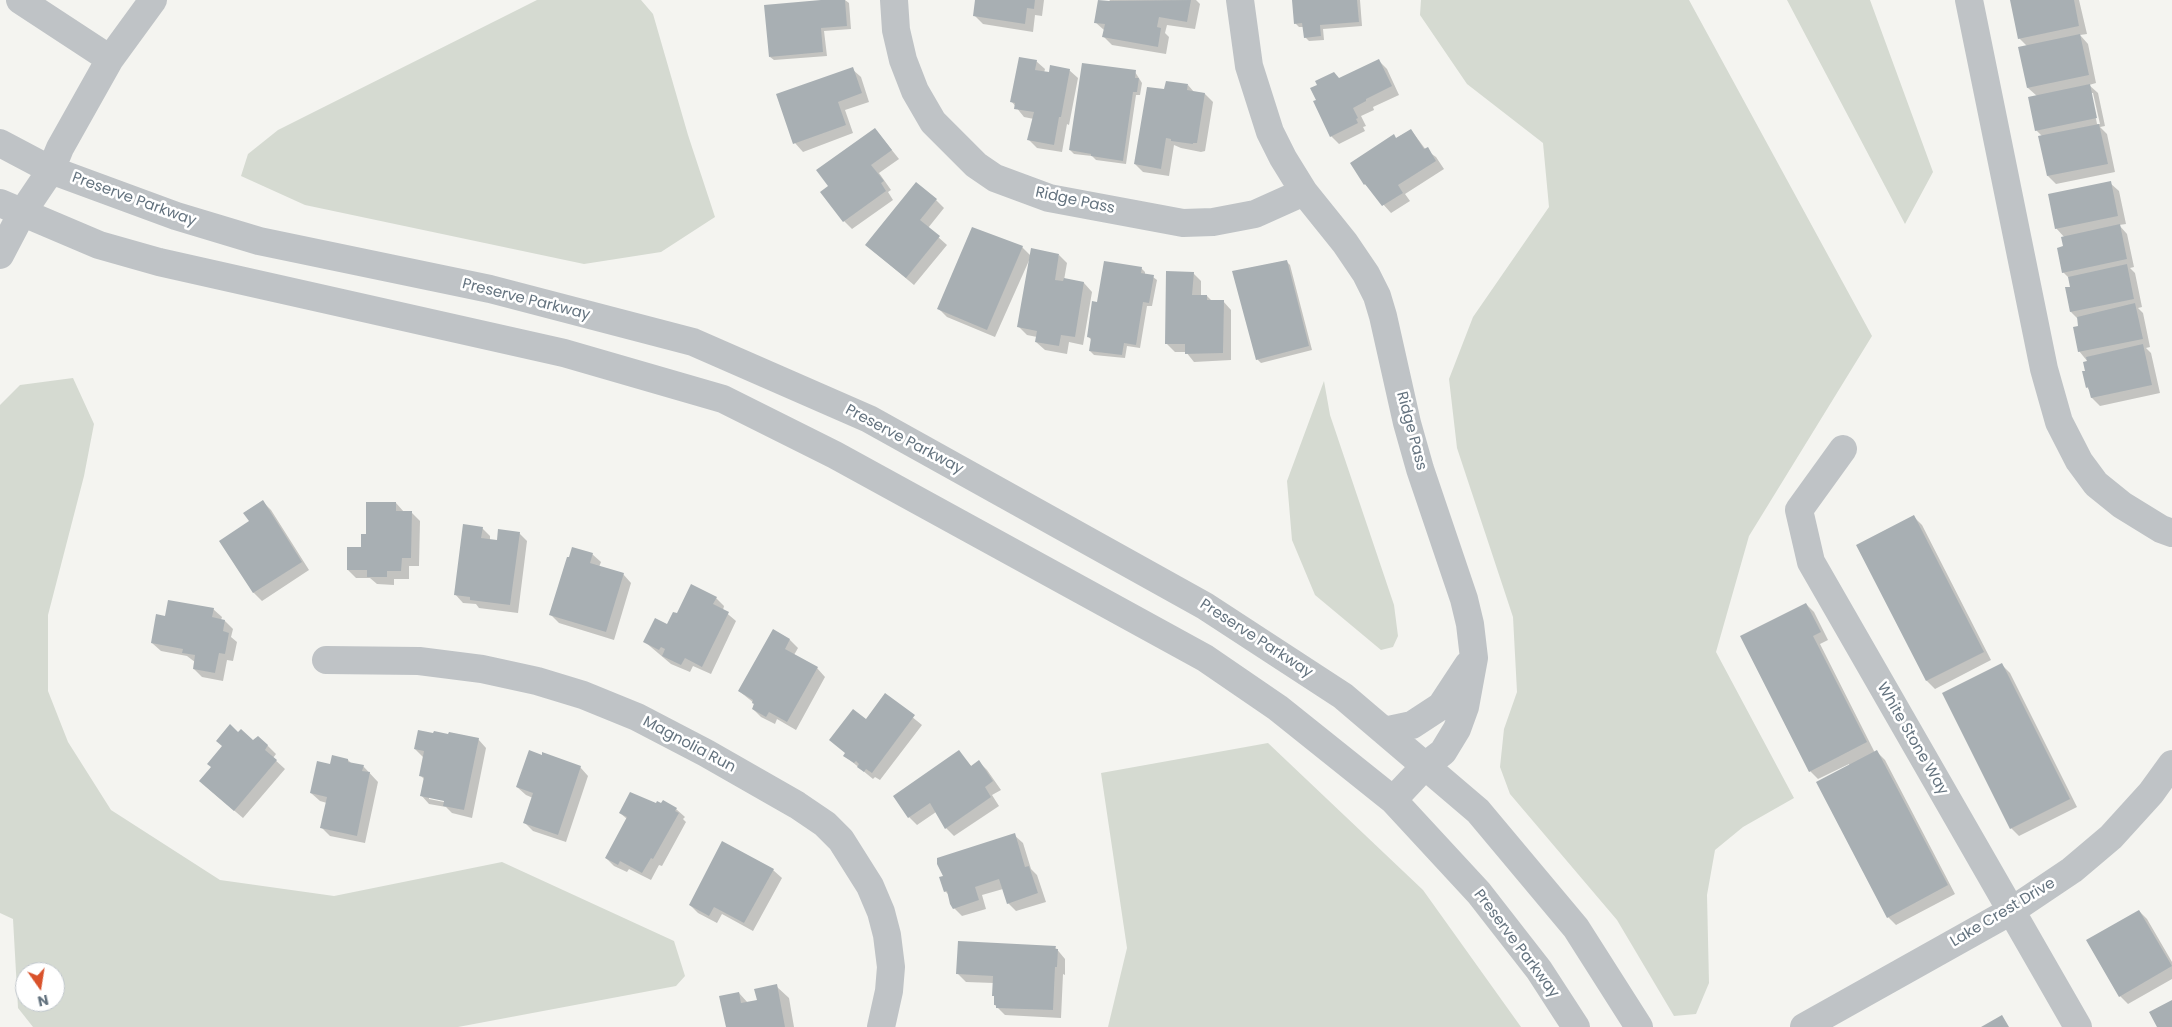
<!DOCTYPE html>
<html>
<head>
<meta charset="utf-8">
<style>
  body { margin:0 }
  #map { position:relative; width:2172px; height:1027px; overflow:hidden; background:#f4f4f0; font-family:Poppins,sans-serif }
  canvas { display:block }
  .north { position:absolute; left:15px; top:962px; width:50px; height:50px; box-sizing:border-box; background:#fff; border:1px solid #c1c7cc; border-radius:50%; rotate:167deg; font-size:14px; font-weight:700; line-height:20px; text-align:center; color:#64737f }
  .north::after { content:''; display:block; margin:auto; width:18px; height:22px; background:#d9522b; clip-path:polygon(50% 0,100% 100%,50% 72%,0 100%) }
</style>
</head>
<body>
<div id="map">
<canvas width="2172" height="1027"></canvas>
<div class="north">N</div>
</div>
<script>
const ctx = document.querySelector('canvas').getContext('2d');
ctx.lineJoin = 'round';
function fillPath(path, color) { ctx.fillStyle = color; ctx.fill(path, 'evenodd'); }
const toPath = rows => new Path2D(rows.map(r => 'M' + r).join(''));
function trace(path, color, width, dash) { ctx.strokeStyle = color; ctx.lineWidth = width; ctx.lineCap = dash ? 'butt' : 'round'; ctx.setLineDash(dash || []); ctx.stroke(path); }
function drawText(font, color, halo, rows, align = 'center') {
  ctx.font = font + ' Poppins,sans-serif'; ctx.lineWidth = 5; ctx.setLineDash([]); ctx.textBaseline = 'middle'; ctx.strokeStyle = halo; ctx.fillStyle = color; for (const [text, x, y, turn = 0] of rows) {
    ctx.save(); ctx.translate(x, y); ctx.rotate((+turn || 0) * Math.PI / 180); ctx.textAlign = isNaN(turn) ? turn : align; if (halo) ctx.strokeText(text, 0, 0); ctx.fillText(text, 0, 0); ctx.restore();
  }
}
const green = toPath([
  [537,0,641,0,653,14,688,135,715,217,661,252,584,264,305,205,241,176,248,154,278,130],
  [1421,0,1689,0,1872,336,1749,536,1716,652,1794,798,1743,827,1715,850,1707,895,1709,983,1696,1014,1674,1016,1617,920,1510,794,1500,767,1504,729,1517,692,1513,617,1457,448,1449,379,1473,317,1549,207,1543,143,1467,84,1420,15],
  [1787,0,1870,0,1933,172,1905,224],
  [73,378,94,424,84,476,48,615,48,691,68,742,111,810,220,880,334,896,502,862,674,941,685,976,676,986,458,1027,33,1027,18,1008,13,919,0,913,0,405,20,385],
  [25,972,55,972,55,1002,25,1002],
  [1324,381,1330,415,1394,605,1398,636,1393,647,1381,650,1315,595,1292,540,1287,481],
  [1268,743,1423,890,1521,1027,1108,1027,1127,948,1101,773]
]);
const shadow = toPath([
  [836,0,845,0,849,3,851,29,824,31,827,56,774,60,770,57],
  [977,0,1044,0,1042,16,1035,15,1033,32,983,24,975,16],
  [1110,0,1196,0,1200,4,1195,29,1167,25,1165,33,1169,37,1166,54,1112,45,1104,37,1104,30,1095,22],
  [1293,0,1360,0,1362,26,1323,29,1324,40,1309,41,1305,37,1304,27,1299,27,1295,23],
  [2011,0,2079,0,2087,34,2080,35,2088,44,2096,83,2089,85,2098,93,2105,126,2100,127,2107,134,2115,172,2056,184,2048,176,2043,137,2036,130,2037,96,2028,88,2028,47,2019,38],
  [2091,93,2093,93,2100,124,2097,124],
  [1036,61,1045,69,1044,73,1069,70,1078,78,1069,125,1067,124,1062,152,1037,148,1029,140,1034,119,1024,117,1012,102],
  [1379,61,1387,69,1399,95,1373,107,1374,110,1361,116,1366,126,1363,127,1365,131,1339,144,1331,136,1340,80],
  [852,69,861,77,869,102,845,110,853,133,803,152,795,143],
  [1135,72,1142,83,1140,95,1136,95,1126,164,1096,160,1092,156,1074,154,1070,150],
  [1188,85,1194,92,1205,94,1213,102,1205,151,1201,152,1181,148,1174,145,1169,176,1143,172,1135,164],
  [875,129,899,159,879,173,891,190,888,192,893,200,852,229,844,221,829,187],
  [1411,130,1426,150,1436,157,1444,169,1405,194,1410,201,1391,213,1365,184,1351,163],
  [2110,183,2119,191,2126,224,2119,225,2127,234,2134,267,2130,268,2135,273,2142,307,2138,308,2143,313,2150,347,2146,348,2151,353,2160,393,2100,406,2092,398,2090,391,2087,387,2088,362,2079,351,2078,319,2071,312,2072,288,2070,279,2063,272,2065,238,2056,228],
  [936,200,944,208,928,228,947,245,914,285,866,245],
  [1022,247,1031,256,995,337,947,317,938,308],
  [1059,255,1067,263,1064,280,1084,283,1092,292,1083,345,1069,342,1067,354,1045,350,1036,342,1037,337,1027,335,1019,327],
  [1286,261,1290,265,1312,350,1261,363,1257,359],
  [1141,268,1145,272,1145,275,1153,277,1157,280,1152,306,1147,306,1140,348,1127,346,1125,358,1094,355,1090,351,1092,341,1088,336,1098,304],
  [1193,273,1201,281,1201,296,1207,296,1212,301,1223,301,1231,310,1231,360,1194,362,1186,352,1175,352,1166,343],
  [263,502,271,510,309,570,262,601,253,592,250,522],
  [396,503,404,512,412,513,420,521,419,566,409,566,409,579,394,579,394,585,377,584,370,578,356,578,348,570,362,548,367,535],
  [1914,517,1922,525,1991,660,1935,689,1927,681,1858,545],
  [482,528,490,536,490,540,498,541,519,533,527,541,518,613,479,608,476,604,463,603,455,594],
  [592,554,601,562,599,567,623,574,631,583,614,640,559,623,551,615],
  [716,598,724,606,723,610,736,621,711,674,693,666,690,672,671,664,645,642,668,626],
  [1806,604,1814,612,1828,640,1820,644,1875,753,1877,752,1885,760,1955,894,1896,925,1888,917,1849,764,1818,779,1810,771],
  [213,609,222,617,221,620,225,621,233,629,231,637,237,642,233,661,227,660,223,681,202,677,194,669,195,662,187,656,161,651,152,643,166,617],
  [773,631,790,640,798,648,794,655,817,668,825,677,796,730,777,719,775,724,761,717,753,709,754,703,739,691],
  [2002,665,2010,673,2077,807,2019,836,2011,828],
  [885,695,922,725,880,780,875,777,873,779,845,756,866,720],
  [434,734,478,739,486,748,472,818,452,813,446,807,429,804,421,795,424,779,420,775,424,758,415,749],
  [429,796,450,801,449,803,429,799],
  [253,742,267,745,276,754,273,758,285,769,243,818,209,789],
  [959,752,972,767,979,762,987,770,1001,790,992,795,999,806,954,836,946,828,936,812,917,825,909,817],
  [348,760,352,764,363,766,378,782,365,843,330,836,322,828,327,803,320,801,311,793],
  [580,767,588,776,566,842,533,831,525,823,533,798,526,795,517,787],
  [656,805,676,809,685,817,683,819,686,822,662,866,659,865,651,880,629,869,627,872,614,866,606,858,627,819,620,813],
  [1014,835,1023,843,1031,869,1037,875,1046,902,1016,911,1008,903,1003,889,982,895,986,909,962,916,954,908,950,896,945,891],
  [773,870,782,878,753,931,722,914,717,923,698,913,690,905],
  [2139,911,2147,919,2172,962,2172,979,2128,1004,2120,996],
  [1055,947,1065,959,1065,975,1063,974,1061,1018,1005,1015,995,1005,994,983,966,982,958,974],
  [776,986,789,998,794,1027,727,1027,739,993,748,1003,758,1001]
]);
const building = toPath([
  [821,0,845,0,847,26,821,28,823,52,769,57,764,5],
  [975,0,1035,0,1034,9,1027,8,1025,24,973,16],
  [1098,0,1109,1,1191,0,1187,22,1159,17,1157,27,1161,28,1158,47,1102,37,1105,24,1094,23],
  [1292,0,1357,0,1359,22,1320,25,1321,36,1304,38,1302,23,1294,24],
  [2010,0,2074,0,2079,26,2018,39],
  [2080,34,2089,75,2027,88,2018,47],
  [1019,57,1037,60,1035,70,1049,72,1050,65,1070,69,1061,117,1059,117,1054,145,1027,140,1034,112,1014,109,1015,103,1010,102],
  [1379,59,1392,86,1366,99,1366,101,1353,108,1358,118,1356,119,1358,123,1330,137,1313,101,1316,100,1310,88,1317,85,1315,81,1334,72,1339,78],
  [1082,63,1136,70,1135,78,1139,78,1137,92,1133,92,1123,161,1091,156,1091,154,1069,150],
  [853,67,862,93,838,102,846,125,793,144,776,94],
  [1166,81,1188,84,1187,90,1205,93,1197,143,1193,143,1193,144,1171,141,1171,139,1166,138,1161,169,1134,164,1147,87,1164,89],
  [2090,84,2097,118,2035,131,2028,97],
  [2099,124,2108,164,2047,176,2038,136],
  [875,128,892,150,871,165,884,181,881,183,886,191,843,222,820,192,828,186,816,170],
  [1411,129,1424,149,1428,147,1436,161,1398,185,1403,193,1382,206,1365,184,1364,185,1350,163,1394,134,1396,138],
  [2111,181,2118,216,2055,229,2048,194],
  [916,182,937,199,920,220,940,236,906,278,865,245],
  [2120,224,2127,259,2062,273,2057,248,2063,246,2061,237],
  [972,227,1023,246,987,330,937,309],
  [1031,248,1059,254,1055,280,1063,281,1064,278,1084,282,1075,337,1061,335,1059,346,1035,342,1037,331,1017,327],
  [1287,260,1309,346,1256,360,1232,271],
  [1104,261,1142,267,1141,273,1154,275,1149,303,1143,302,1136,345,1124,343,1122,355,1089,351,1091,338,1087,337,1092,301,1097,302],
  [2127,264,2134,299,2070,312,2065,287,2070,287,2068,277],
  [1166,271,1194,272,1192,295,1207,295,1207,300,1224,300,1223,353,1185,354,1185,344,1165,344],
  [2135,303,2143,339,2078,352,2073,327,2078,326,2077,317],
  [2143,344,2152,385,2091,398,2088,387,2086,388,2082,371,2085,371,2083,362,2087,361,2086,357],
  [263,500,302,562,253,593,219,541,249,521,243,513],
  [366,502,396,502,396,511,412,511,411,558,402,558,401,571,387,571,387,577,367,577,367,570,347,570,347,547,361,547,361,534,366,534],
  [1914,515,1984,652,1926,681,1856,545],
  [463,524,483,527,481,538,497,540,498,529,520,532,510,605,470,600,470,597,454,595],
  [572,547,593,553,590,563,624,573,606,632,549,615,567,557,569,557],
  [691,584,717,597,713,604,729,612,702,667,685,658,681,665,662,656,665,649,661,647,659,650,643,642,655,618,667,624,673,612,677,613],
  [168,600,214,608,212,617,225,620,223,631,229,633,225,654,219,653,215,673,193,669,195,655,182,653,183,649,151,643,156,614,165,616],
  [1806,603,1821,632,1813,636,1867,742,1809,772,1740,636],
  [773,629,790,639,785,649,818,667,787,722,769,712,766,717,752,709,754,704,752,703,753,700,738,691],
  [2002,663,2070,799,2010,829,1942,693],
  [885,693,915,715,872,773,866,769,864,772,857,767,859,764,856,761,854,763,843,756,845,753,829,740,853,709,866,719],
  [230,724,238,732,241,729,253,740,258,736,268,745,265,750,277,760,234,811,199,781,211,767,207,764,222,746,216,741],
  [418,730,433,733,434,731,448,734,449,732,479,738,464,810,443,806,444,801,420,796,424,777,419,776,424,751,414,749],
  [529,750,542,755,542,752,581,766,558,835,523,823,533,793,516,787],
  [959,750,971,766,979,760,993,781,985,787,991,797,945,829,930,803,908,818,893,796],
  [1877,750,1948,885,1887,918,1816,782],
  [332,755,348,759,348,762,364,765,362,771,370,772,357,836,320,828,327,797,310,793,317,761,330,764],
  [630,792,656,803,657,801,661,803,663,800,677,808,675,811,679,813,653,859,651,858,642,873,620,861,618,865,605,858,627,817,619,813],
  [1015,833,1025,867,1029,866,1038,893,1007,904,999,879,975,887,979,900,953,909,950,904,947,891,944,892,939,877,943,876,937,864,937,858],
  [722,841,774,869,744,923,714,907,709,916,689,905],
  [2139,910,2172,966,2119,997,2086,940],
  [958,941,1056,946,1055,949,1058,949,1057,967,1055,967,1053,1010,996,1008,996,1005,994,1005,994,996,992,996,993,976,956,974],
  [777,984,785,1027,726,1027,719,996,739,992,741,1003,757,1000,754,989],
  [2172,1000,2172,1027,2157,1027,2149,1012],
  [2002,1015,2009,1027,1981,1027]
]);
const minor = toPath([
  [20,0,110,59],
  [894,0,896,30,903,60,915,91,933,122,976,165,995,178,1049,198,1183,223,1213,222,1255,214,1304,192],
  [1240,0,1249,66,1270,132,1283,158,1304,192,1345,243,1366,274,1377,296,1383,316,1407,423,1420,469,1464,599,1470,624,1474,658,1465,707,1457,729,1443,752,1425,766,1393,800],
  [1969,0,2044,369,2059,422,2079,461,2096,484,2122,505,2161,529,2172,533],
  [0,143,51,170,176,216,259,241,490,289,693,342,869,419,1205,606,1343,696,1478,811,1576,928,1639,1027],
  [0,203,99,245,159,262,564,353,723,399,835,455,1205,658,1278,708,1393,800,1479,893,1539,970,1576,1027],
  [0,255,22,213,51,170,60,148,110,59,153,0],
  [1843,449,1799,510,1811,562,2078,1027],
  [326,660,419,661,482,669,537,681,583,695,637,717,706,753,797,805,825,824,841,840,870,886,881,912,887,935,891,967,889,991,881,1027],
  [1384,731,1412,725,1441,706,1468,665],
  [1804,1027,2011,911,2072,870,2111,837,2151,793,2172,764]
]);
const streetNames = [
  ["Preserve Parkway",134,200,20],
  ["Ridge Pass",1075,201,12],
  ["Preserve Parkway",526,300,14],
  ["Ridge Pass",1411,431,75],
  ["Preserve Parkway",904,440,28],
  ["Preserve Parkway",1256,639,33],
  ["White Stone Way",1912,739,60],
  ["Magnolia Run",689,745,28],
  ["Lake Crest Drive",2003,913,-31],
  ["Preserve Parkway",1516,944,53]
];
fillPath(green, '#d5dad1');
fillPath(shadow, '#0003');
fillPath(building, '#a8afb3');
trace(minor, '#bfc3c6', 28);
drawText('15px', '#64737f', '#fff', streetNames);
</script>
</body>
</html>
